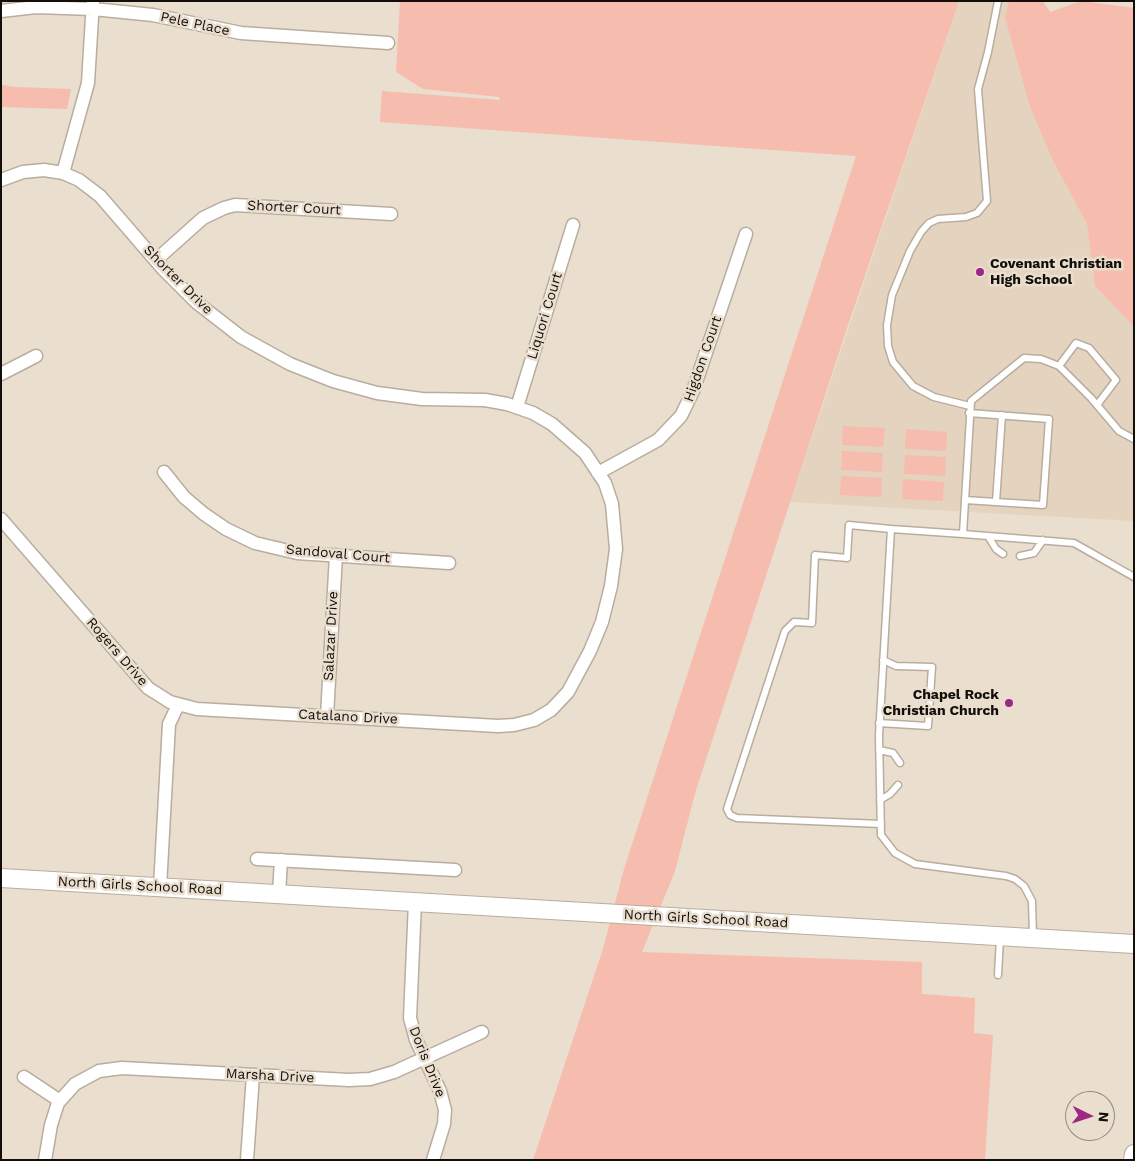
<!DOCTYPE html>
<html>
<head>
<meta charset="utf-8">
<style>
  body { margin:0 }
  #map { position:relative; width:1135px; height:1161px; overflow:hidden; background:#eadecf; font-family:"Work Sans",sans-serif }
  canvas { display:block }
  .frame { position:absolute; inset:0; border:2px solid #120e09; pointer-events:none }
  .north { position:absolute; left:1065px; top:1091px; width:50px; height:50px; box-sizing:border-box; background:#eadecf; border:1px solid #948b80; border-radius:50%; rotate:94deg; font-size:14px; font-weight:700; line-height:20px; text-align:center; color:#120e09 }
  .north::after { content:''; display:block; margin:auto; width:18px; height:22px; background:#9c2884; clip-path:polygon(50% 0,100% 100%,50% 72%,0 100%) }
</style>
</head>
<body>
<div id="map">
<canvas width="1135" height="1161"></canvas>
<div class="frame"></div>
<div class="north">N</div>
</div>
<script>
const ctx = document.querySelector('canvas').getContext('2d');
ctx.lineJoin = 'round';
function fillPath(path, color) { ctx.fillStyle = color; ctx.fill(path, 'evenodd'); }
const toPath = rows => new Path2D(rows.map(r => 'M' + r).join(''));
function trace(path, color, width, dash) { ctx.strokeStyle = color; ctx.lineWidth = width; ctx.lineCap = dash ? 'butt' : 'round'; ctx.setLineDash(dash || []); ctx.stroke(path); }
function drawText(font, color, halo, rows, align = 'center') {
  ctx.font = font + ' "Work Sans",sans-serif'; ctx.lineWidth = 5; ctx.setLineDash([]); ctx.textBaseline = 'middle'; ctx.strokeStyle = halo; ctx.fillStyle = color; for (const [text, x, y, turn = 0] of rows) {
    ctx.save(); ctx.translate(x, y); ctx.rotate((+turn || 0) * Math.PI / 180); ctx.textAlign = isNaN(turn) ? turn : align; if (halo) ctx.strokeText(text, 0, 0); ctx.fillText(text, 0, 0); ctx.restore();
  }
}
const built = toPath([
  [959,1,1009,1,1005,18,1030,107,1053,161,1087,224,1095,286,1134,327,1134,521,790,502]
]);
const green = toPath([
  [400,1,959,1,847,328,696,790,675,871,642,952,922,962,922,994,975,998,974,1033,993,1035,985,1160,533,1160,603,949,624,869,856,156,380,122,382,91,500,100,499,97,423,89,396,72],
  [1009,1,1043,1,1050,12,1081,1,1134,8,1134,327,1095,286,1087,224,1053,161,1030,107,1005,18],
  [1,85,16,87,71,89,67,109,1,107],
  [843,426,885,428,883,447,842,445],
  [906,429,947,432,946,451,905,449],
  [842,451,883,453,882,472,841,470],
  [905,455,946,457,945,476,904,474],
  [841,476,882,478,881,497,840,495],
  [903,479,944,482,943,501,902,499]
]);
const lane = toPath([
  [1059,366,1076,343,1089,348,1116,380,1097,405],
  [970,406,934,397,913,386,893,362,888,346,887,325,892,295,910,251,921,232,929,223,938,219,966,217,977,213,987,201,978,89,988,52,998,1],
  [1134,439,1119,431,1091,398,1059,366,1041,359,1024,358,971,401,963,534,1074,543,1134,577],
  [965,500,1043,505,1049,419,969,413],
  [996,502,1002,415],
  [963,534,891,529,879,735,881,835,895,853,915,864,1006,876,1015,879,1024,886,1032,901,1033,937],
  [988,536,996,549,1003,554],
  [1020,556,1034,553,1043,540],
  [879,723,928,726,932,667,896,666,883,660],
  [879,750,893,753,900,763],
  [880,800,890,794,898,785],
  [881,824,737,818,730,815,727,809,785,631,794,622,812,623,815,555,847,558,849,525,891,529],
  [998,975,1000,938]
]);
const street = toPath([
  [1,11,36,7,93,9,153,15,241,33,388,43],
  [63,173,88,83,93,1],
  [1,180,23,172,44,170,63,173,79,180,100,196,164,270,196,302,241,337,290,364,333,381,377,393,422,399,485,400,507,404,533,413,552,424,585,453,605,483,612,504,616,549,611,586,602,622,590,651,568,692,551,710,534,720,514,725,498,726,197,709,170,702,148,688,1,519],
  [156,260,203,218,224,208,235,205,391,214],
  [1,374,36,356],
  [517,407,573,225],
  [164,472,184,497,204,514,226,529,255,543,297,553,449,563],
  [598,473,658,440,681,416,693,391,746,234],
  [327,716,336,555],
  [257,859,455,870],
  [160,887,169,724,178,705],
  [279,894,281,860],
  [415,902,410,1018,416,1040,440,1091,445,1110,444,1124,433,1160],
  [24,1077,60,1101],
  [45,1160,51,1125,58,1103,75,1084,99,1071,122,1068,349,1080,370,1079,394,1072,482,1032],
  [247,1160,253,1075]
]);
const secondary = toPath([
  [1,878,1134,944],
  [1133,1160,1134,1154]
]);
const markers = [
  [980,272,5,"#9c2884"],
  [1009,703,5,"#9c2884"]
];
const streetNames = [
  ["Pele Place",195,24,12],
  ["Shorter Court",294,208,3],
  ["Shorter Drive",178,280,45],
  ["Liquori Court",545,316,-73],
  ["Higdon Court",703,359,-71],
  ["Sandoval Court",338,554,5],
  ["Salazar Drive",331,636,-87],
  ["Rogers Drive",117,652,49],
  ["Catalano Drive",348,717,3],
  ["North Girls School Road",140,886,3],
  ["North Girls School Road",706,919,3],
  ["Doris Drive",427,1062,68],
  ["Marsha Drive",270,1076,3]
];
const poiNames = [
  ["Covenant Christian",990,264],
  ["High School",990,280],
  ["Chapel Rock",999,695,"right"],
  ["Christian Church",999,711,"right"]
];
fillPath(built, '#e4d3be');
fillPath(green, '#f6bcad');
trace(lane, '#b8ad9e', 9);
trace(street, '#b8ad9e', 15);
trace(secondary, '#b8ad9e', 20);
trace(lane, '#fff', 6);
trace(street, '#fff', 12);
trace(secondary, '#fff', 18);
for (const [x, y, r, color] of markers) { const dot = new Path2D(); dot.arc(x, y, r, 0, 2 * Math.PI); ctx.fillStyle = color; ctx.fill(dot); trace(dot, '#eadecf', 2); }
drawText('14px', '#120e09', '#eadecf', streetNames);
drawText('bold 14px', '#120e09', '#eadecf', poiNames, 'left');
</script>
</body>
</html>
